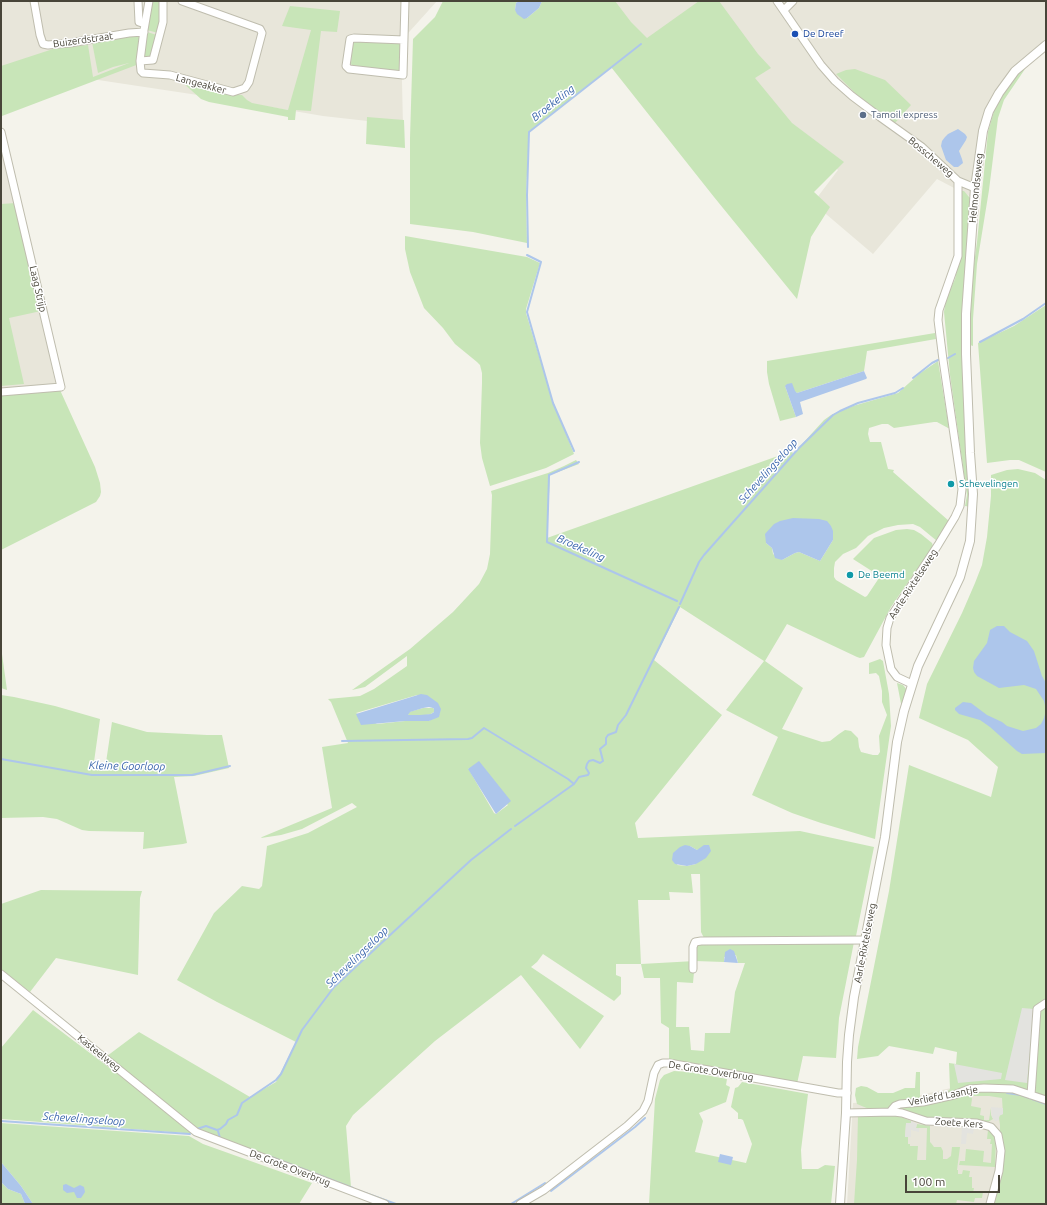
<!DOCTYPE html>
<html>
<head>
<meta charset="utf-8">
<style>
  body { margin:0 }
  #map { position:relative; width:1047px; height:1205px; overflow:hidden; background:#f4f3eb; font-family:Ubuntu,sans-serif }
  canvas { display:block }
  .frame { position:absolute; inset:0; border:2px solid #484539; pointer-events:none }
  .scale { position:absolute; left:905px; top:1175px; width:95px; height:18px; box-sizing:border-box; border:2px solid #484539; border-top:0; padding-left:5px; font-size:12px; line-height:14px; white-space:nowrap; color:#484539; -webkit-text-stroke:3px #fff; paint-order:stroke }
</style>
</head>
<body>
<div id="map">
<canvas width="1047" height="1205"></canvas>
<div class="frame"></div>
<div class="scale">100 m</div>
</div>
<script>
const ctx = document.querySelector('canvas').getContext('2d');
ctx.lineJoin = 'round';
function fillPath(path, color) { ctx.fillStyle = color; ctx.fill(path, 'evenodd'); }
const toPath = rows => new Path2D(rows.map(r => 'M' + r).join(''));
function trace(path, color, width, dash) { ctx.strokeStyle = color; ctx.lineWidth = width; ctx.lineCap = dash ? 'butt' : 'round'; ctx.setLineDash(dash || []); ctx.stroke(path); }
function drawText(font, color, halo, rows, align = 'center') {
  ctx.font = font + ' Ubuntu,sans-serif'; ctx.lineWidth = 3; ctx.setLineDash([]); ctx.textBaseline = 'middle'; ctx.strokeStyle = halo; ctx.fillStyle = color; for (const [text, x, y, turn = 0] of rows) {
    ctx.save(); ctx.translate(x, y); ctx.rotate((+turn || 0) * Math.PI / 180); ctx.textAlign = isNaN(turn) ? turn : align; if (halo) ctx.strokeText(text, 0, 0); ctx.fillText(text, 0, 0); ctx.restore();
  }
}
const residential = toPath([
  [1,1,437,1,401,41,403,125,323,116,211,97,85,78,1,111],
  [609,1,1046,1,1046,50,1028,61,995,94,977,147,977,200,937,179,873,254,813,203,838,170,765,98,639,47],
  [1,134,8,164,58,395,1,401],
  [1009,1082,1016,1204,847,1204,853,1103,899,1100,964,1085]
]);
const green = toPath([
  [152,1,161,1,162,18,158,33,147,30],
  [443,1,519,1,516,3,515,10,527,18,539,8,542,1,615,1,631,22,647,38,699,1,719,1,758,54,771,68,755,78,792,123,844,162,814,192,830,207,811,237,797,299,714,197,611,67,529,132,526,194,527,243,473,232,410,224,410,138,413,39,435,17],
  [290,6,340,11,337,32,321,31,311,111,296,110,295,120,288,120,288,117,283,116,209,102,201,99,182,82,230,95,242,95,247,100,252,103,288,110,311,30,282,26],
  [147,32,157,35,151,58,144,59],
  [131,36,137,36,141,39,139,64,2,116,1,112,1,66,53,49,88,45,93,77,129,63,113,67,98,73,92,42],
  [356,41,398,43,401,45,399,71,396,72,352,65,351,64,353,43],
  [855,69,885,80,911,105,895,123,857,95,836,74,846,70],
  [1025,69,1004,100,998,118,989,190,977,264,973,319,973,346,970,345,970,307,973,271,977,242,988,132,994,111,999,101,1012,81,1018,73],
  [367,117,404,120,405,148,366,144],
  [961,191,964,191,970,198,963,300,962,336,971,507,965,506,967,495,950,375,944,312,946,298,955,279,958,264,961,237],
  [16,203,41,311,9,318,24,384,1,386,1,204],
  [405,236,527,257,540,263,526,309,526,313,552,399,574,454,546,468,490,486,482,458,480,443,482,383,482,373,480,365,477,362,455,344,443,328,424,308,410,272,405,249],
  [1046,305,1046,472,1019,460,1010,460,987,463,978,343,1014,326],
  [935,333,936,339,867,351,864,371,797,393,785,386,796,417,780,421,769,384,767,372,767,361],
  [938,361,949,428,948,428,937,422,934,422,894,428,888,424,882,424,869,428,868,434,870,442,881,442,888,469,894,470,893,472,949,521,937,541,920,527,913,524,898,525,884,528,868,536,856,548,843,554,835,562,834,568,834,577,836,580,865,597,867,596,879,578,878,575,853,559,874,538,896,530,907,529,914,530,921,534,932,543,933,546,891,607,864,657,860,658,857,657,787,624,765,661,803,688,782,729,822,742,830,741,839,734,845,730,851,731,858,738,859,747,861,752,873,755,878,755,880,752,879,736,887,715,882,702,882,691,879,676,876,673,869,674,869,663,880,659,883,661,889,694,891,726,875,839,821,823,792,813,752,795,778,737,726,710,764,661,680,607,654,660,722,715,635,823,638,838,800,831,874,847,856,936,704,938,701,932,700,874,691,874,693,893,669,892,670,900,638,900,641,964,695,961,697,946,699,944,854,942,839,1018,836,1058,803,1056,797,1084,669,1060,669,1028,661,1023,660,978,644,978,641,964,616,964,616,975,621,977,621,994,614,1001,543,954,537,962,531,967,604,1016,580,1049,521,975,435,1041,353,1115,346,1126,351,1187,199,1131,107,1056,139,1032,250,1097,276,1082,296,1042,217,1002,177,980,214,913,242,886,259,889,262,886,267,846,308,833,357,807,352,803,302,829,281,835,261,838,262,837,332,808,322,747,348,743,331,702,328,699,360,696,374,689,407,666,407,656,365,687,352,690,410,649,453,612,479,584,487,569,490,554,492,495,491,491,548,473,564,466,576,460,579,464,550,475,547,538,792,451,793,454,824,420,831,415,853,406,898,393,919,374],
  [833,540,820,561,799,552,795,553,782,560,773,554,772,548,766,543],
  [417,695,440,713,429,721,405,721,377,724,356,713],
  [468,768,508,805,496,814,494,813],
  [690,846,697,850,701,849,702,846,696,864,687,866,677,865],
  [736,955,738,963,745,963,735,992,730,1033,705,1033,704,1051,691,1050,689,1027,676,1027,677,982,693,983,695,961,724,962,724,957],
  [60,390,95,467,100,483,101,492,100,496,96,502,1,550,1,393],
  [1018,469,1035,473,1046,480,1046,1204,993,1204,1004,1163,1003,1138,1000,1131,1000,1125,999,1118,1000,1115,1003,1114,1002,1098,989,1096,971,1096,972,1099,971,1106,981,1108,980,1115,984,1116,984,1120,989,1120,991,1108,991,1115,993,1119,988,1122,935,1119,869,1109,857,1104,855,1095,856,1088,861,1086,867,1087,878,1093,893,1093,905,1088,915,1088,916,1072,920,1072,920,1098,947,1092,950,1089,949,1063,956,1064,957,1052,935,1047,933,1054,889,1046,878,1056,857,1059,858,1047,889,891,909,765,991,797,998,767,968,740,919,718,927,684,962,613,975,583,982,565,987,537,991,496,991,475,1007,470],
  [1,646,2,654,7,690,1,688],
  [897,683,903,685,907,690,902,709],
  [1,695,14,697,55,706,100,719,93,769,105,769,112,722,147,732,207,735,222,735,229,768,194,776,174,777,187,843,183,844,143,849,144,832,89,831,82,830,57,819,43,817,1,818],
  [423,708,433,708,435,711,431,714,426,715,408,715,409,712],
  [41,890,142,891,140,898,138,975,56,958,30,992,1,969,1,904],
  [33,1010,197,1134,1,1119,1,1048],
  [674,1071,689,1072,727,1079,726,1085,730,1087,726,1102,699,1113,703,1121,695,1152,746,1163,752,1144,743,1120,741,1119,738,1119,738,1113,731,1107,735,1088,738,1087,742,1082,808,1094,801,1150,802,1169,818,1169,825,1165,835,1166,831,1204,649,1204,655,1099,660,1080,664,1075],
  [858,1114,896,1115,911,1121,911,1123,906,1124,905,1137,908,1137,908,1144,910,1144,910,1146,918,1146,917,1160,926,1160,927,1128,916,1128,917,1124,930,1126,930,1142,931,1143,934,1147,941,1147,943,1151,943,1159,947,1159,951,1156,952,1147,960,1147,957,1170,958,1170,958,1174,962,1174,963,1170,970,1171,969,1177,972,1177,972,1188,974,1188,973,1193,983,1192,982,1198,975,1198,974,1202,957,1200,956,1204,854,1204,857,1160],
  [1,1123,189,1136,203,1144,312,1183,299,1204,33,1204,21,1186,1,1162],
  [988,1130,994,1136,996,1141,995,1167,959,1165,960,1161,965,1161,966,1149,984,1151,983,1162,991,1163,992,1144,990,1144,991,1139,987,1139],
  [1,1182,8,1189,21,1194,25,1204,1,1204]
]);
const parking = toPath([
  [1022,1008,1034,1009,1027,1083,1005,1080],
  [954,1064,1002,1073,1001,1079,958,1083],
  [991,1107,1003,1108,1003,1114,999,1116,999,1120,995,1121,992,1117],
  [911,1121,917,1124,916,1128,919,1128,919,1132,911,1130,911,1137,905,1137,906,1123,911,1123],
  [962,1127,974,1129,973,1134,967,1133,966,1144,961,1144]
]);
const water = toPath([
  [519,1,542,1,539,8,527,18,524,19,517,14,515,10,516,3],
  [958,129,965,134,967,137,966,140,959,151,962,159,963,163,958,167,954,167,946,160,941,146,942,141,945,137,948,134],
  [864,371,867,378,866,379,800,402,803,414,796,417,785,386,787,384,792,383,795,391,797,393],
  [793,518,819,519,827,521,831,526,833,531,833,540,820,561,799,552,795,553,782,560,775,558,772,548,766,543,765,534,774,524,780,521],
  [997,626,1004,626,1010,632,1027,641,1034,651,1042,676,1046,683,1046,753,1022,754,1017,751,990,727,980,720,959,714,955,710,955,708,963,702,971,703,987,715,1002,722,1007,726,1023,731,1036,728,1041,724,1044,718,1046,710,1044,701,1036,689,1024,685,999,688,977,676,974,672,973,668,974,661,987,643,990,630],
  [421,694,427,695,438,703,441,709,439,717,429,721,405,721,361,725,356,714],
  [429,707,433,708,434,709,434,712,431,714,420,715,408,715,410,712,423,708],
  [479,761,511,801,496,814,468,769],
  [685,845,690,846,697,850,704,845,709,845,711,851,706,858,696,864,687,866,675,864,672,860,673,853,680,847],
  [730,949,734,951,738,963,724,962,725,952],
  [720,1154,733,1157,731,1165,718,1162],
  [1,1162,21,1186,33,1204,25,1204,21,1194,8,1189,1,1182],
  [66,1184,74,1188,80,1185,84,1187,85,1192,81,1198,77,1198,74,1192,67,1193,63,1190,63,1185]
]);
const stream = toPath([
  [528,247,527,195,529,132,641,44],
  [527,255,541,262,527,312,553,403,574,451],
  [980,342,1023,319,1046,303],
  [948,358,955,354],
  [913,378,932,363,938,360],
  [579,462,549,475,547,542,677,601],
  [680,604,699,562,704,555,798,449,833,415,840,411,858,403,895,393,903,388],
  [342,741,468,739,472,738,484,728,568,779,574,784],
  [1,759,92,775,192,775,230,766],
  [515,826,574,784,579,777,588,775,589,773,586,768,587,764,589,761,593,760,600,763,603,761,600,749,606,744,606,738,608,735,616,732,618,725,626,715,679,607],
  [1007,1093,1021,1095,1046,1104],
  [1,1121,190,1134],
  [197,1129,206,1126,217,1130,220,1129,226,1124,228,1120,237,1115,242,1103,276,1080,281,1074,302,1030,334,987,471,860,511,829],
  [218,1131,220,1138,222,1139],
  [266,1155,353,1188],
  [357,1190,396,1204],
  [551,1191,635,1127,645,1118],
  [511,1204,545,1183]
]);
const minor = toPath([
  [34,1,40,35,43,44,48,45,70,43,129,33,144,32],
  [138,1,139,22,145,24],
  [149,1,144,30,140,61,141,71,143,73,170,75,233,92,245,88,249,82,262,33,260,29,182,1],
  [777,1,821,65,835,81,852,96,880,117,922,147,958,181,975,188],
  [784,10,793,1],
  [404,40,354,38,350,39,346,66,349,69,403,75,405,1],
  [140,61,153,60,163,22,163,1],
  [1,132,61,387,1,392],
  [912,684,897,677,891,669,886,645,887,628,890,618,938,545,955,517,960,506,962,489,943,360,938,320,939,310,958,256,958,181],
  [693,969,693,947,695,942,701,941,866,940],
  [1,974,196,1132,385,1204],
  [1031,1095,1037,1009,1046,1003],
  [890,1112,895,1106,900,1104,923,1102,954,1095,969,1089,984,1088,1013,1089,1046,1100],
  [846,1113,894,1112,902,1113,926,1121,977,1123,991,1127,998,1135,1001,1151,999,1171,990,1204],
  [520,1204,544,1190,627,1126,643,1111,648,1101,654,1073,658,1065,663,1063,669,1063,838,1093,847,1093]
]);
const tertiary = toPath([
  [840,1204,846,1113,847,1062,849,1035,854,997,885,837,897,742,904,711,918,666,960,577,970,541,973,494,970,453,966,354,966,314,975,188,983,131,989,111,999,93,1015,71,1046,45]
]);
const markers = [
  [795,34,4,"#1a4fb4"],
  [863,115,4,"#5c6f8a"],
  [951,484,4,"#0f9aa8"],
  [850,575,4,"#0f9aa8"]
];
const transitNames = [
  ["De Dreef",803,34]
];
const streetNames = [
  ["Buizerdstraat",83,40,-8],
  ["Langeakker",201,84,15],
  ["Bosscheweg",931,157,40],
  ["Helmondseweg",976,188,-84],
  ["Laag Strijp",38,289,77],
  ["Aarle-Rixtelseweg",913,584,-57],
  ["Aarle-Rixtelseweg",865,943,-79],
  ["Kasteelweg",99,1053,39],
  ["De Grote Overbrug",711,1071,9],
  ["Verliefd Laantje",943,1096,-11],
  ["Zoete Kers",959,1123,4],
  ["De Grote Overbrug",290,1168,21]
];
const serviceNames = [
  ["Tamoil express",871,115]
];
const cultureNames = [
  ["Schevelingen",959,484],
  ["De Beemd",858,575]
];
const waterNames = [
  ["Broekeling",553,103,-38],
  ["Schevelingseloop",768,471,-48],
  ["Broekeling",581,548,24],
  ["Kleine Goorloop",127,766,1],
  ["Schevelingseloop",357,957,-44],
  ["Schevelingseloop",84,1119,4]
];
fillPath(residential, '#e8e6da');
fillPath(green, '#c8e5b8');
fillPath(parking, '#e3e3df');
fillPath(water, '#adc6eb');
trace(stream, '#adc6eb', 2);
trace(minor, '#bfbdae', 9);
trace(tertiary, '#bfbdae', 10);
trace(minor, '#fff', 7);
trace(tertiary, '#fff', 8);
for (const [x, y, r, color] of markers) { const dot = new Path2D(); dot.arc(x, y, r, 0, 2 * Math.PI); ctx.fillStyle = color; ctx.fill(dot); trace(dot, '#fff', 1.5); }
drawText('10px', '#164399', '#fff', transitNames, 'left');
drawText('10px', '#484539', '#fff', streetNames);
drawText('10px', '#4e5e75', '#fff', serviceNames, 'left');
drawText('10px', '#0d838f', '#fff', cultureNames, 'left');
drawText('italic 11px', '#3a66ac', '#fff', waterNames);
</script>
</body>
</html>
